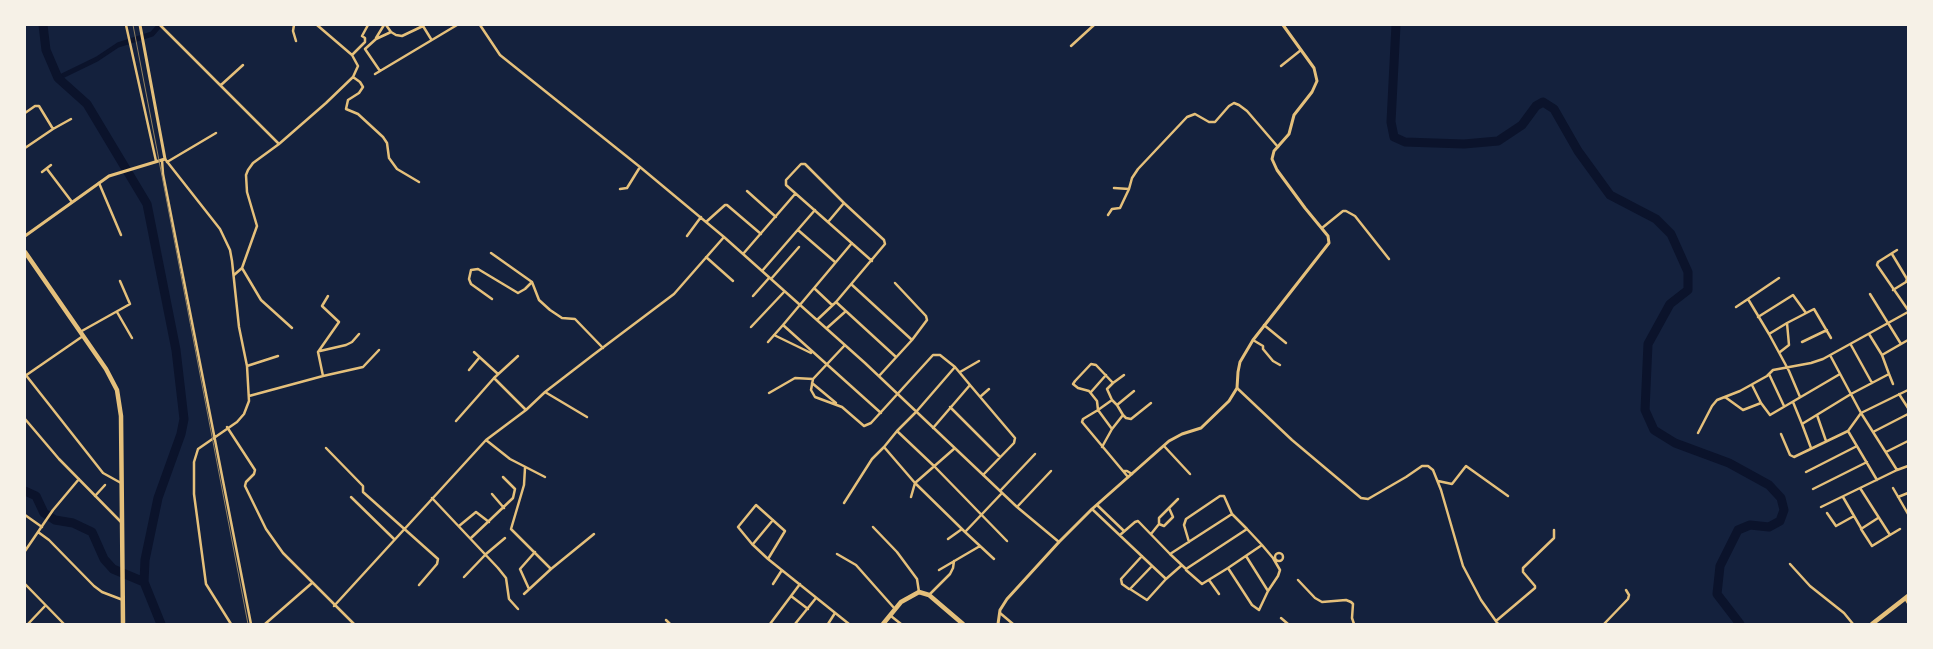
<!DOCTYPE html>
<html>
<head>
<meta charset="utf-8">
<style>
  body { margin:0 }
  #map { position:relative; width:1933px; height:649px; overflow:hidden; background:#14213d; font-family:Figtree,sans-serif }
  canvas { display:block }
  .frame { position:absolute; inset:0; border:26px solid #f6f1e7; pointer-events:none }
</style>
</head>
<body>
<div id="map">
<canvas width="1933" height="649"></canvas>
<div class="frame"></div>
</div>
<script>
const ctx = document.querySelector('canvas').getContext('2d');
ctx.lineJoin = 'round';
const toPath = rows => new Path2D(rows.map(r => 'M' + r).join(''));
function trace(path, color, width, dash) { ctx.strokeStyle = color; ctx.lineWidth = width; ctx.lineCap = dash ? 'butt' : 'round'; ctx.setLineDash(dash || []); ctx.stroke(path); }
const canal = toPath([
  [58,78,97,59,118,45,152,34,160,25]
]);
const river = toPath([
  [43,25,46,50,58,78,87,104,147,204,176,350,184,419,181,434,158,498,145,560,144,582,161,624],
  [1396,25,1391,122,1394,137,1405,142,1464,144,1498,141,1522,125,1536,106,1543,102,1554,109,1578,151,1610,195,1656,219,1671,234,1688,272,1688,290,1670,304,1648,344,1645,410,1654,430,1675,443,1729,463,1769,485,1781,498,1784,510,1780,521,1769,527,1750,525,1738,530,1720,566,1717,594,1740,624],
  [25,491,36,496,44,513,55,520,73,523,92,532,104,559,113,569,144,582]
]);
const minor = toPath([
  [126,25,156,161],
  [160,25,279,144],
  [294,25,293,31,296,41],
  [480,25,500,55,640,167,724,237,865,363,1017,507,1059,542],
  [391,32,396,35,402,36,423,26,431,39],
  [376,38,384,25],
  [1071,46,1094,25],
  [352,55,365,42,365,38,362,36,368,25],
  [1281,66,1301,50],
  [380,71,365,49,376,39,391,32,386,25],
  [375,74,457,25],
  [353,77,360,82,363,87,359,93,348,100,346,109,358,114,383,137,387,143,389,158,397,169,419,182],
  [221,85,243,65],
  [25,113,35,106,39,106,53,129],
  [25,148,53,129,71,119],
  [165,159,220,229,230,250,232,261,239,327,247,366,249,401,244,414,237,422,198,449,194,462,194,494,206,584,231,624],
  [162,160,163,174,251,624],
  [167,162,216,133],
  [47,169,72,202],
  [42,172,51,165],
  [99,183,121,235],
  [1114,188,1129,189,1132,178,1138,169,1187,117,1195,114,1209,122,1215,122,1229,106,1234,103,1239,105,1247,111,1278,147],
  [620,189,627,188,640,167],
  [747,191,776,217],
  [1108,215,1112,209,1120,208,1129,189],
  [706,222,725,205,727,205,761,234],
  [828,222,844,203,805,164,801,164,786,180,786,185,872,261],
  [1322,228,1343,211,1346,211,1355,216,1389,259],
  [798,230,835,262],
  [687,236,701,217],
  [852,243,783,325,881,413],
  [1897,250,1878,262,1877,265,1908,310],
  [491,253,532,282,539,300,550,310,562,318,575,319,603,348],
  [743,254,795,194],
  [1892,254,1907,279,1906,282,1893,290],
  [706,257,733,281],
  [242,268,261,300,292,328],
  [762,271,815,210],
  [234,275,242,268,257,226,247,192,246,175,248,170,253,163,279,144,326,103,353,77,358,66,352,55,317,25],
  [771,279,799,247],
  [851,284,912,340],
  [814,288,832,305],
  [1870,294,1901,344],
  [753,296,769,278],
  [492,299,471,284,469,279,471,270,478,269,518,293,525,289,532,282],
  [836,302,896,357],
  [1736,307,1748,299],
  [117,312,132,338],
  [1758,317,1793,295,1806,313],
  [817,320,836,302,885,244,884,240,844,203],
  [1264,325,1286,343],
  [751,327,784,292],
  [827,328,846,311],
  [80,332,130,304,120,281],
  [1769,334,1748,299,1779,278],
  [774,335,811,353],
  [1253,340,1263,346,1263,349,1273,361,1280,365],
  [768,342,783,325],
  [1802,342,1827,330],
  [845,345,813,379,811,390,815,397,842,407,864,426,871,423,933,355,940,355,955,367,970,385],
  [1851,345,1872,383],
  [320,351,346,345,352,342,359,334],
  [474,352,498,374],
  [1780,352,1789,345,1787,323],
  [1830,355,1861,413,1897,470,1908,466],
  [1882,355,1908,340],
  [247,366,278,356],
  [955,367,916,412,897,431,934,466,1007,541],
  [469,370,479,358],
  [960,372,979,361],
  [25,374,103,473,121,483],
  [1769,374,1784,406],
  [1889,374,1893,384],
  [1124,375,1113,383,1096,365,1091,364,1075,381,1073,384,1078,388,1089,391,1097,401,1098,410,1083,419,1082,422,1128,477],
  [25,376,83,336],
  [323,376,363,367,379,350],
  [879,376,912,340,927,320,926,316,895,283],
  [494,378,526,410],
  [812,383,836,403],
  [1752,385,1761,403,1770,415,1840,374],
  [1237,388,1292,440,1361,498,1368,499,1406,477,1422,466,1428,466,1433,470,1441,490,1463,566,1481,600,1498,624],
  [545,392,587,417],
  [1091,392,1106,375],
  [769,393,795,378,813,379],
  [1899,394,1908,408],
  [249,396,323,376,318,352,339,322,322,306,328,296],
  [981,396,989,389],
  [1725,397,1743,410,1761,403],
  [1800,397,1789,371,1769,334,1787,323,1814,309,1831,338],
  [1112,400,1117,405,1134,391],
  [1793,402,1802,424,1851,394,1889,374,1882,355,1869,334],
  [950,407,1000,457],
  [1123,415,1126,418,1131,419,1151,403],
  [1817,415,1826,441],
  [25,419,59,459,121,522],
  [456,421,494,378,518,356],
  [1802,424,1811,448],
  [227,427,255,470,254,474,246,482,245,486,266,529,283,553,354,624],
  [933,428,970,385,1015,438,1014,443,983,475],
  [1112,429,1098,410,1112,400,1107,389,1113,383],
  [897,431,884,447,915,483,911,497],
  [1848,431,1877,480],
  [1873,432,1908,414],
  [1698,433,1712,406,1717,400,1740,391,1767,376,1773,370,1811,363,1823,359,1908,312],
  [1781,434,1790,455,1794,457,1848,431,1861,413,1908,390],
  [486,440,510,459,545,477],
  [1164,446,1190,474],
  [1102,447,1112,429,1123,415,1117,405],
  [326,448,363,486,363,492,438,559,437,564,419,585],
  [955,448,915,483,965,532],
  [1886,452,1908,441],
  [525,468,524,485,511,529,551,569,594,534],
  [1123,471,1127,471,1132,474],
  [1806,472,1857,446],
  [1438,481,1452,484,1466,466,1508,496],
  [1893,488,1908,514],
  [1813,489,1867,462],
  [1000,491,1035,454],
  [492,494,504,508],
  [95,496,105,485],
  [351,497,394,539],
  [1843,497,1861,528],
  [1898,497,1908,493],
  [432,498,498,568,506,578,509,599,518,609],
  [844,503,872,459,884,447],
  [1097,505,1124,531],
  [1017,507,1051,471],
  [1821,507,1860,488],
  [1092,509,1166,579,1182,565],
  [1827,513,1836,526,1854,516],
  [25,515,42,527],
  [1878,518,1861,529,1872,546,1890,535,1860,488,1897,470],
  [1159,524,1164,526,1173,517,1169,508],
  [459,526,476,512,489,522],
  [873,527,897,552,917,579,919,592],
  [38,532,49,540,94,586,102,592,123,600],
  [1151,534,1159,524,1159,518,1178,499],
  [1120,535,1135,522,1138,521,1170,554,1232,514,1224,496,1220,496,1186,519,1184,525,1189,542],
  [1890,535,1900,529],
  [471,538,513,498,515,489,503,477],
  [948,539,962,529],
  [753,544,773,520],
  [1262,545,1273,558,1280,570,1278,576,1268,591],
  [25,551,53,510,79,479],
  '1275 557a4 4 0 1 1 8 0a4 4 0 1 1-8 0Z',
  [837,554,856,565,895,609],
  [1170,554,1186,569,1247,529,1232,514],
  [768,559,785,531,756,505,738,527,752,544,768,559,849,624],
  [994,559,965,532,1002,493],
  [1790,564,1810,586,1844,613,1853,624],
  [1152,566,1130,589,1147,600,1166,579],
  [1228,568,1252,605,1259,610,1268,591,1246,556],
  [939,570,980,546],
  [1186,570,1202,584,1228,568,1262,545,1247,529],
  [464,577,486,554,505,538],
  [1209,580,1219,594],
  [1298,580,1315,598,1322,602,1346,600,1351,602,1353,604,1352,618,1354,624],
  [25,584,64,624],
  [773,584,782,570],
  [529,589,520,569,535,552],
  [1129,589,1122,584,1121,579,1142,556],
  [524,594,551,569],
  [929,595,950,574,953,568,954,561],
  [791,596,808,609],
  [1905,598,1908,603],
  [334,606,486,440,526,410,545,392,593,355,674,294,724,237],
  [1000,613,1013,624],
  [891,616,901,624],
  [1281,618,1288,624],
  [666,620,670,624],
  [1496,621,1535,588,1535,586,1523,572,1523,568,1554,538,1554,530],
  [28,624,45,606],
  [265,624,312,583],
  [770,624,800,584],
  [795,624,816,598],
  [828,624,835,613],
  [1604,624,1628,599,1629,595,1626,590]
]);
const tertiary = toPath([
  [25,236,109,176,165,159,140,25],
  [998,624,1000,610,1007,599,1059,542,1092,509,1169,441,1182,434,1201,428,1229,401,1237,388,1238,372,1240,362,1253,340,1329,243,1328,236,1305,208,1277,170,1272,159,1274,151,1289,134,1294,115,1312,92,1317,81,1314,68,1283,25]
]);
const trunk = toPath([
  [25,252,106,369,117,390,121,416,123,624],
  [883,624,901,602,919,592,929,595,963,624],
  [1872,624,1908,596]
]);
const rail = toPath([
  [133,25,248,624]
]);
trace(canal, '#0b132b', 5);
trace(river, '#0b132b', 9);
trace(minor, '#e5c07b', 2.5);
trace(tertiary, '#e5c07b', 3);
trace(trunk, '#e5c07b', 4.5);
trace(rail, '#918062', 1);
</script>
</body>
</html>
